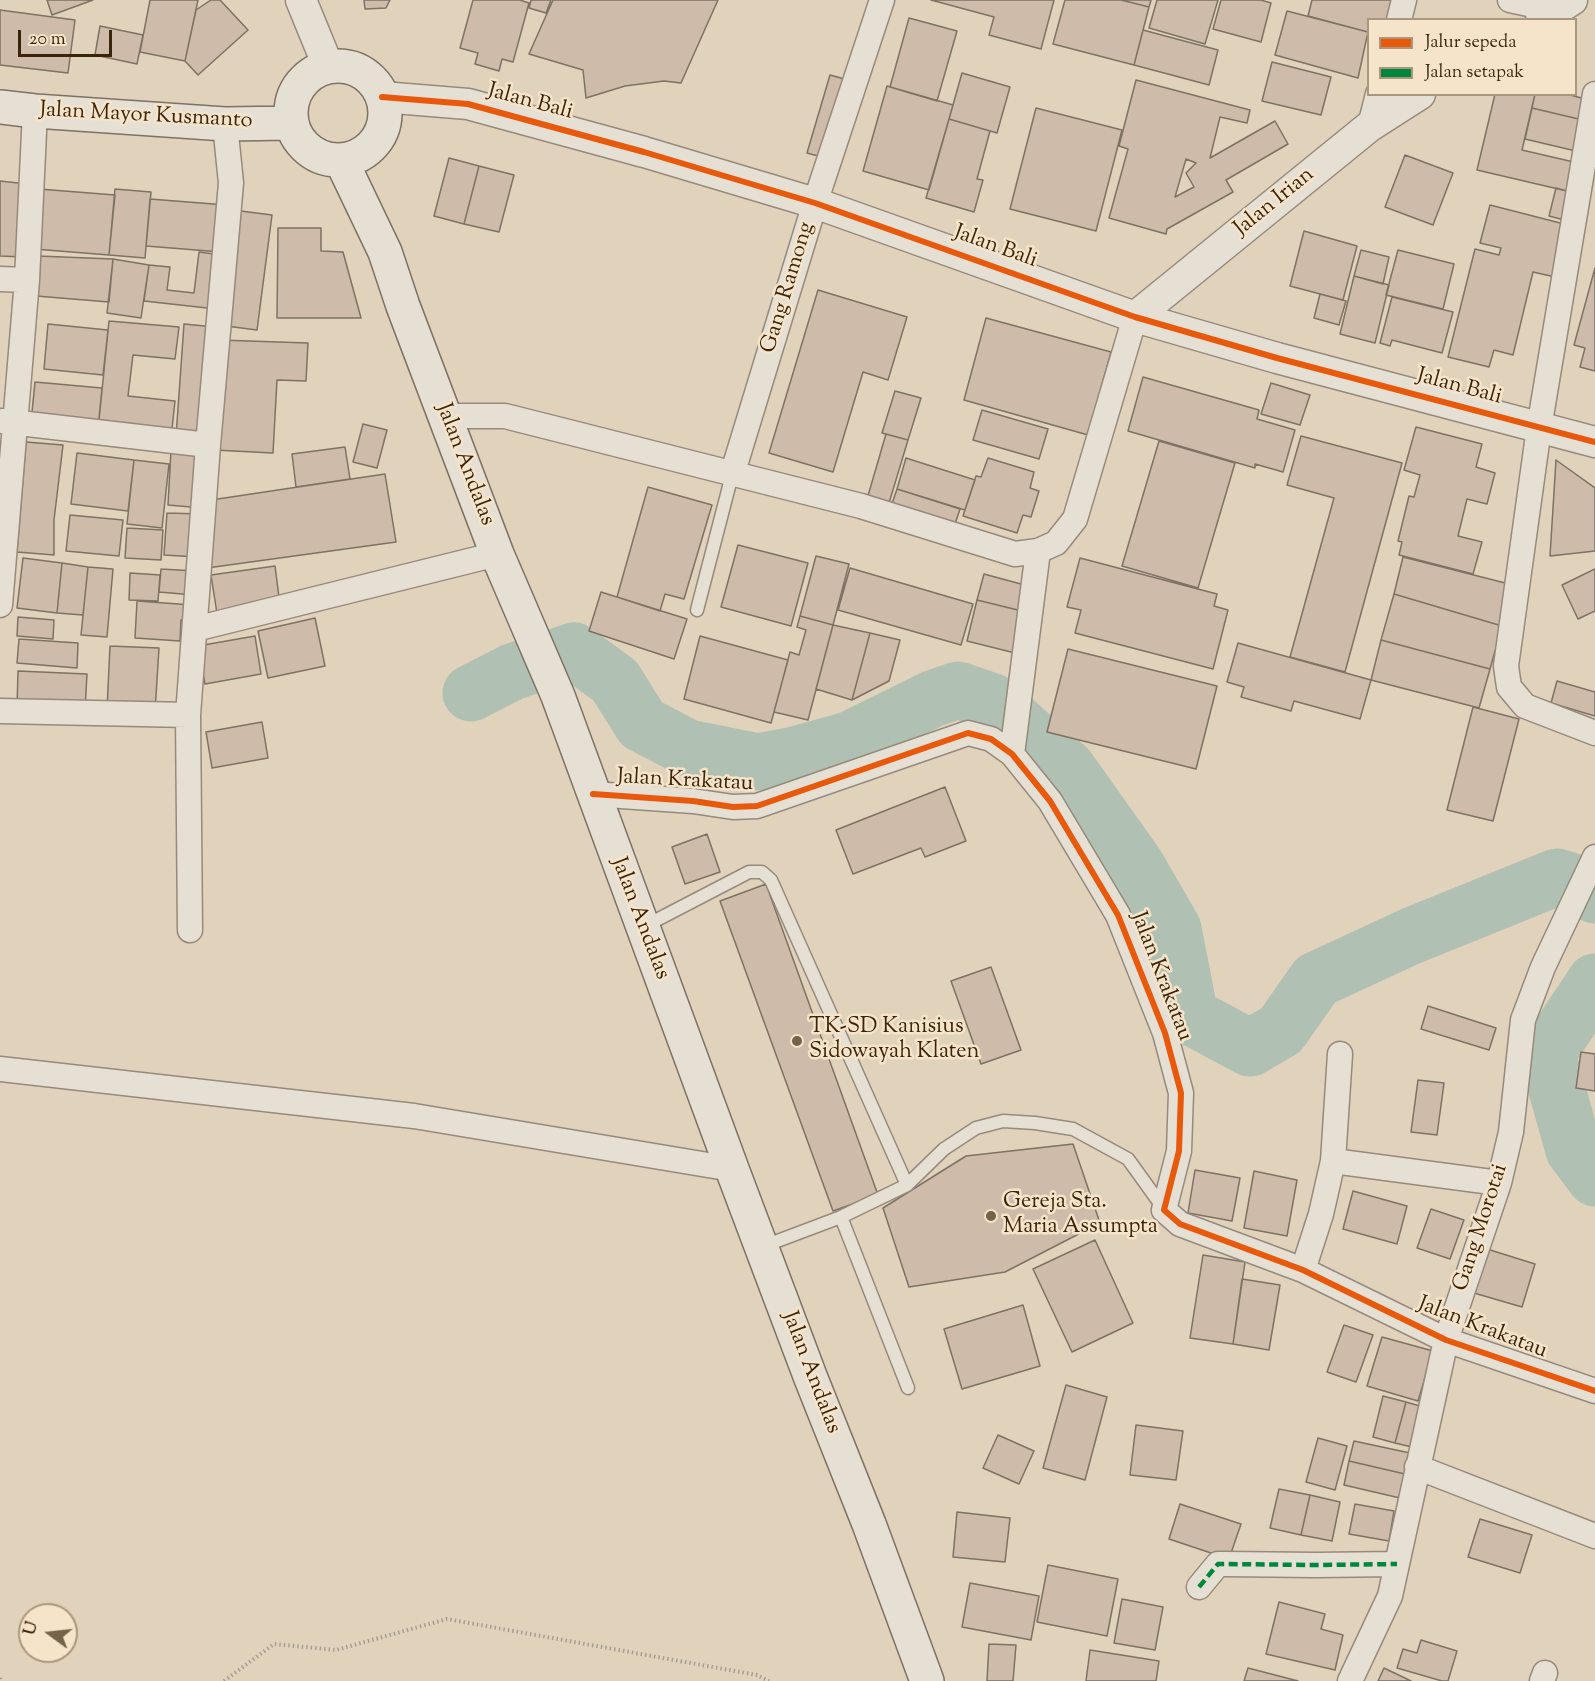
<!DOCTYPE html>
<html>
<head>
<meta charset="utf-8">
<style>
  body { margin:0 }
  #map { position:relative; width:1595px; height:1681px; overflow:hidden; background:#e1d2bc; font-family:"Sorts Mill Goudy",serif }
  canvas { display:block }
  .legend { position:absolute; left:1367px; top:18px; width:210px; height:78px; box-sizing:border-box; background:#f5e4ca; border:2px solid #ab977e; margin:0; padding:8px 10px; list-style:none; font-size:18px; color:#3c240b }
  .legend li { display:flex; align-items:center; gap:12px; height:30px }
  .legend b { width:30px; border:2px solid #ab977e }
  .north { position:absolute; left:18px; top:1603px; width:60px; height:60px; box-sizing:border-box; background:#f5e4ca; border:2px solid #ab977e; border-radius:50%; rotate:285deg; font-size:16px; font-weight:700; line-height:24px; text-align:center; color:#3c240b }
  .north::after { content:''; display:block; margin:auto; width:21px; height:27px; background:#766149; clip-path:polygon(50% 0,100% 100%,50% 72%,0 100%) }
  .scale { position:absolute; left:18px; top:30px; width:94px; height:27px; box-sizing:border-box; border:3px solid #3c240b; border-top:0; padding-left:8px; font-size:18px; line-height:21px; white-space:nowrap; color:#3c240b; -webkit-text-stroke:4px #f5e4ca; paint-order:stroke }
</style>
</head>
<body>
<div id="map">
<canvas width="1595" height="1681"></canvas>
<ul class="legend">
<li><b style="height:8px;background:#e8590c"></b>Jalur sepeda</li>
<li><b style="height:8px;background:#00873e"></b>Jalan setapak</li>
</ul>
<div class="north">U</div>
<div class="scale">20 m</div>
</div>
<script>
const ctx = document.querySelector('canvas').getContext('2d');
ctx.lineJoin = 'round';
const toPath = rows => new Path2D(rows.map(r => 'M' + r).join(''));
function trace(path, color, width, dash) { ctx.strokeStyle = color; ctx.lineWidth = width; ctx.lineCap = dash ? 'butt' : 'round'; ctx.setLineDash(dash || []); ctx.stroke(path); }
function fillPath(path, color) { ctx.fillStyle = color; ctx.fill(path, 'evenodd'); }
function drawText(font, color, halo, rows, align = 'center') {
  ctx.font = font + ' "Sorts Mill Goudy",serif'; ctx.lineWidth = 5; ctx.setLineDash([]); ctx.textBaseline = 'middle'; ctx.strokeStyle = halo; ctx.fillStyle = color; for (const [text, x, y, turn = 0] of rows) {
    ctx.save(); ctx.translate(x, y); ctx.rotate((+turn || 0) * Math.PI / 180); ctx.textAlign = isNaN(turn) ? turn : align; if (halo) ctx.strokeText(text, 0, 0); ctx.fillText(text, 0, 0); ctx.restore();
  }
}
const river = toPath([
  [471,693,512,672,574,651,615,681,642,724,688,748,758,762,795,755,849,740,932,699,958,690,993,702,1067,768,1136,865,1173,929,1190,1016,1250,1048,1281,1030,1316,980,1411,936,1557,877,1592,888,1595,895],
  [1595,982,1547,1054,1574,1150,1595,1178]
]);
const building = toPath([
  [47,0,93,0,52,15,47,0],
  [150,0,198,0,185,61,140,52,150,0],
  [211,0,220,0,248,30,198,75,185,61,196,10,211,0],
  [364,0,390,0,386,8,365,9,364,0],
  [473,0,520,0,529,3,513,62,502,59,499,71,475,64,478,53,460,48,473,0],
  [531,0,551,0,546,13,529,8,531,0],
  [553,0,718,0,681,83,664,81,625,86,586,98,583,70,529,54,553,0],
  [931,0,1054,0,1041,49,989,35,994,17,931,0],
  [1065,0,1121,0,1149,7,1134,65,1053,44,1065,0],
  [1121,0,1151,0,1149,7,1121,0],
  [1157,0,1218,0,1205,44,1149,28,1157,0],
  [1221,0,1261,0,1271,3,1261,42,1213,29,1221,0],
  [1312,0,1399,0,1394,20,1368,20,1368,32,1308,16,1312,0],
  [0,10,75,20,68,73,0,65,0,10],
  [1287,11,1368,32,1358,78,1275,55,1287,11],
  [909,18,957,31,937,101,890,87,909,18],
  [100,26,143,35,137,64,95,55,100,26],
  [1143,30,1218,50,1209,85,1134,65,1143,30],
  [1272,62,1331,77,1321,115,1262,101,1272,62],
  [962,73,1010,87,997,133,949,119,962,73],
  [830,75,852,81,829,159,807,153,830,75],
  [1136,80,1250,110,1247,123,1220,117,1210,158,1275,121,1288,144,1226,180,1233,192,1167,229,1166,234,1109,218,1128,149,1119,146,1136,80],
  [1186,159,1196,163,1186,173,1194,187,1175,197,1186,159],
  [887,86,953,105,929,190,863,171,887,86],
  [1495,94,1535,94,1522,150,1578,163,1571,192,1477,170,1495,94],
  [1535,94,1567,94,1592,101,1587,121,1532,108,1535,94],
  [1036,108,1122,130,1096,231,1010,209,1036,108],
  [1532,108,1587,121,1580,152,1525,139,1532,108],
  [949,119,990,131,977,179,983,180,974,212,926,198,949,119],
  [1405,155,1453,173,1433,225,1385,207,1405,155],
  [449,158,479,166,464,224,434,216,449,158],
  [479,166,514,175,499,232,464,224,479,166],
  [0,181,27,184,22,257,0,256,0,181],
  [1556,188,1571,192,1572,222,1549,216,1556,188],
  [39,189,115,195,109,255,34,249,39,189],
  [115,189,151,192,145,258,109,255,115,189],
  [150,199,226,205,221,252,146,246,150,199],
  [1490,205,1568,225,1555,277,1533,272,1513,355,1494,350,1489,367,1448,357,1475,249,1499,255,1501,248,1480,243,1490,205],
  [233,210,272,215,257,330,218,325,233,210],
  [278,228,321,228,321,251,343,252,361,318,277,318,278,228],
  [1304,231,1357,246,1343,300,1290,286,1304,231],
  [1361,250,1389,257,1383,284,1354,276,1361,250],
  [1398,250,1454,264,1443,309,1386,295,1398,250],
  [199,252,222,255,216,309,144,301,149,265,170,267,167,290,194,293,199,252],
  [38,256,113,259,109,302,36,296,38,256],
  [113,259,149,265,141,318,107,313,113,259],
  [1595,268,1595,371,1580,367,1585,348,1574,345,1595,268],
  [1354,276,1389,285,1375,343,1340,334,1354,276],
  [818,290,907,317,888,380,863,372,833,472,769,453,818,290],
  [1320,294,1346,301,1339,325,1314,318,1320,294],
  [1392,297,1453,312,1442,353,1392,340,1390,346,1380,343,1392,297],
  [986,318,1111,352,1088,435,964,400,986,318],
  [109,321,179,327,175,359,133,355,128,396,175,401,171,438,98,430,109,321],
  [48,324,108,330,103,375,44,369,48,324],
  [184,324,215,327,207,439,176,437,184,324],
  [219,340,308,343,306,381,277,380,273,453,214,450,219,340],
  [1143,377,1259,410,1257,419,1295,430,1283,472,1255,464,1255,468,1128,431,1143,377],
  [35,382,102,388,98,428,31,422,35,382],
  [1271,383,1310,395,1300,425,1261,414,1271,383],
  [895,391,921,398,908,440,882,433,895,391],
  [982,410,1048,429,1039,459,973,440,982,410],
  [363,424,387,430,377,468,353,462,363,424],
  [1416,427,1482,444,1476,467,1495,473,1487,504,1467,499,1458,536,1482,542,1473,574,1399,555,1402,542,1398,541,1409,496,1414,497,1420,475,1404,470,1416,427],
  [886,434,908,440,886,513,865,506,886,434],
  [1301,436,1402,463,1345,672,1290,657,1334,498,1287,485,1301,436],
  [1159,441,1235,463,1198,588,1122,566,1159,441],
  [26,442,63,445,54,520,54,555,17,552,26,442],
  [345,447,350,479,296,487,292,454,345,447],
  [171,450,205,453,202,508,168,505,171,450],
  [77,453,134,460,128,511,71,504,77,453],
  [906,458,975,480,965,510,897,489,906,458],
  [988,458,1034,472,1030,488,1039,491,1031,517,1023,515,1017,533,963,516,976,476,981,477,988,458],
  [134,460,169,464,162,528,127,524,134,460],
  [1556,460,1595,488,1595,551,1550,556,1556,460],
  [385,474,396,542,207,568,211,500,385,474],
  [648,487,712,505,684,599,665,594,660,611,617,597,648,487],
  [897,489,960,509,952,533,889,513,897,489],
  [167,513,200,514,197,557,164,555,167,513],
  [70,515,123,520,119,556,66,551,70,515],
  [127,528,163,530,161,560,125,558,127,528],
  [738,545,808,563,791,626,721,607,738,545],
  [816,556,849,564,833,625,800,616,816,556],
  [1403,557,1513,585,1502,626,1394,594,1403,557],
  [23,558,62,563,57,613,17,608,23,558],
  [1080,558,1217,594,1214,606,1228,610,1213,669,1075,633,1081,610,1067,607,1080,558],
  [62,563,88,567,83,615,57,613,62,563],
  [275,566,280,605,218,620,211,575,275,566],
  [88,567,113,569,107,637,81,635,88,567],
  [850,568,973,604,961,645,838,610,850,568],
  [161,569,196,571,194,595,159,592,161,569],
  [1595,569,1595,611,1578,619,1562,585,1595,569],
  [130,573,160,575,158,601,129,600,130,573],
  [984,574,1032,587,1026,612,977,600,984,574],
  [601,592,687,619,674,659,589,631,601,592],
  [1394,594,1502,626,1490,669,1381,640,1394,594],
  [977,600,1026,612,1015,653,967,641,977,600],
  [137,601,192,605,191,621,181,620,180,641,135,638,137,601],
  [800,616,833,625,808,720,774,712,790,652,799,655,806,630,797,627,800,616],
  [18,617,54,620,53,639,17,636,18,617],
  [315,618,325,666,268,678,258,631,315,618],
  [833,625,870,633,852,700,816,689,833,625],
  [870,633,900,640,889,681,852,700,870,633],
  [255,636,261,674,205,684,198,646,255,636],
  [700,636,788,660,771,723,684,699,700,636],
  [19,639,78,643,77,668,17,663,19,639],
  [1381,640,1490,669,1479,708,1371,680,1381,640],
  [1238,643,1371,680,1360,719,1294,701,1291,711,1241,697,1244,687,1227,682,1238,643],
  [110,646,159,648,155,712,107,709,110,646],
  [1068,649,1217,686,1196,769,1047,732,1068,649],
  [18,671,87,674,85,710,17,707,18,671],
  [1557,681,1595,692,1595,716,1551,703,1557,681],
  [1473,707,1519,719,1493,821,1447,810,1473,707],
  [262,722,268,758,212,768,206,732,262,722],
  [945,787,966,841,925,857,921,848,853,874,836,830,945,787],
  [707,834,720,872,685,884,672,847,707,834],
  [766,884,878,1195,833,1211,720,901,766,884],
  [991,967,1021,1050,981,1064,951,981,991,967],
  [1428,1006,1496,1028,1489,1050,1421,1029,1428,1006],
  [1581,1052,1595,1054,1595,1091,1576,1088,1581,1052],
  [1418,1080,1444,1083,1437,1135,1411,1132,1418,1080],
  [1073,1144,1100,1223,1005,1272,909,1287,883,1208,966,1156,1073,1144],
  [1195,1170,1240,1178,1232,1221,1188,1213,1195,1170],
  [1254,1171,1297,1180,1287,1236,1244,1228,1254,1171],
  [1353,1191,1407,1206,1397,1244,1343,1229,1353,1191],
  [1431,1209,1464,1220,1450,1259,1417,1248,1431,1209],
  [1095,1240,1133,1323,1072,1352,1033,1269,1095,1240],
  [1487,1249,1535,1264,1522,1307,1474,1293,1487,1249],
  [1203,1255,1245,1262,1233,1344,1190,1338,1203,1255],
  [1242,1279,1280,1285,1269,1350,1233,1344,1242,1279],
  [1023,1305,1040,1366,962,1389,944,1329,1023,1305],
  [1344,1325,1373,1335,1356,1382,1327,1372,1344,1325],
  [1382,1337,1433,1351,1418,1401,1367,1386,1382,1337],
  [1066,1385,1107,1397,1085,1480,1043,1468,1066,1385],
  [1383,1396,1406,1402,1395,1443,1373,1437,1383,1396],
  [1406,1402,1427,1408,1416,1448,1395,1443,1406,1402],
  [1136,1425,1183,1431,1176,1480,1130,1475,1136,1425],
  [998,1435,1034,1451,1019,1484,983,1468,998,1435],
  [1318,1438,1347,1446,1335,1490,1306,1482,1318,1438],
  [1354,1441,1410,1453,1405,1474,1349,1461,1354,1441],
  [1349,1461,1405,1474,1400,1498,1344,1485,1349,1461],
  [1279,1489,1310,1495,1301,1535,1270,1528,1279,1489],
  [1310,1495,1340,1502,1332,1541,1301,1535,1310,1495],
  [1180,1504,1241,1524,1229,1559,1169,1539,1180,1504],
  [1355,1504,1394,1511,1389,1541,1349,1534,1355,1504],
  [957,1512,1010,1518,1005,1562,953,1557,957,1512],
  [1480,1519,1532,1535,1520,1573,1468,1557,1480,1519],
  [1048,1565,1118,1579,1107,1636,1037,1622,1048,1565],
  [970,1583,1039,1596,1031,1640,962,1627,970,1583],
  [1122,1599,1163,1607,1155,1650,1114,1643,1122,1599],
  [1279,1602,1325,1614,1321,1629,1343,1635,1335,1670,1266,1654,1279,1602],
  [1421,1640,1457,1651,1448,1681,1442,1681,1397,1668,1403,1649,1417,1653,1421,1640],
  [989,1644,1016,1645,1013,1681,987,1681,989,1644],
  [1090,1650,1159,1661,1156,1681,1086,1681,1090,1650],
  [1248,1668,1298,1681,1244,1681,1248,1668],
  [1384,1668,1411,1681,1378,1681,1384,1668]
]);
const path = toPath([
  [0,1678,1,1681],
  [224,1681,274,1644,336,1650,447,1619,757,1675,769,1681]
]);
const service = toPath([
  [697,610,732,475],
  [645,926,749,872,762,872,771,880,907,1185],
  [841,1217,908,1388],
  [764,1246,841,1217,907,1185,944,1149,976,1128,1003,1121,1035,1123,1073,1129,1128,1159,1164,1209]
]);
const minor = toPath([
  [1510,0,1556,10],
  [1399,20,1404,0],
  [1595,94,1539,428,1506,666,1509,687,1525,706,1595,733],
  [1370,126,1378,94],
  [0,279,27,280],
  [446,416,505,416,861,506,1015,554,1038,551,1056,543,1075,519,1135,317],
  [2,421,208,445],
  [732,475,815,203,882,0],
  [0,605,27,280,35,111],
  [195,629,497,554],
  [0,711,188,715],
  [1012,754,1038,551],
  [593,794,693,801,733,807,757,806,968,733,991,739,1012,754,1050,801,1118,915,1165,1033,1181,1093,1179,1151,1164,1210,1180,1224,1303,1270,1446,1340,1595,1391],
  [190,930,188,715,208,445,231,183,225,124],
  [0,1069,414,1116,732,1169],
  [1333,1161,1340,1054],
  [1303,1270,1321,1214,1333,1161,1499,1183],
  [1417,1467,1595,1536],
  [1199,1587,1218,1564,1225,1564,1316,1565,1397,1564],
  [1350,1681,1390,1596,1446,1340,1499,1183,1511,1132,1523,1020,1543,967,1595,857],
  [1542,1681,1545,1673]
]);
const tertiary = toPath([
  [301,0,328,66],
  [1541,20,1572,0],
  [382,97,468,104,644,152,815,203,1135,317,1277,358,1595,442],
  [1135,317,1370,126,1420,94]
]);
const secondary = toPath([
  '291 113a47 47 0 1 1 94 0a47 47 0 1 1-94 0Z',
  [0,107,35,111,225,124,292,123],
  [341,160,385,252,403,306,497,554,558,696,732,1169,810,1376,869,1524,927,1681]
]);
const quiet = toPath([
  [1199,1587,1218,1564,1225,1564,1316,1565,1397,1564]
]);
const cycleway = toPath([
  [382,97,468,104,644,152,815,203,1135,317,1277,358,1595,442],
  [593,794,693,801,733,807,757,806,968,733,991,739,1012,754,1050,801,1118,915,1165,1033,1181,1093,1179,1151,1164,1210,1180,1224,1303,1270,1446,1340,1595,1391]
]);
const markers = [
  [797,1041,6,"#766149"],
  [991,1216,6,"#766149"]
];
const streetNames = [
  ["Jalan Bali",530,103,15],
  ["Jalan Mayor Kusmanto",146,117,3],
  ["Jalan Irian",1275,203,-39],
  ["Jalan Bali",995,248,20],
  ["Gang Ramong",789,288,-73],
  ["Jalan Bali",1459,388,15],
  ["Jalan Andalas",464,465,69],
  ["Jalan Krakatau",685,782,3],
  ["Jalan Andalas",639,919,69],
  ["Jalan Krakatau",1160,977,69],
  ["Gang Morotai",1482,1228,-72],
  ["Jalan Krakatau",1482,1329,21],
  ["Jalan Andalas",810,1373,69]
];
const poiNames = [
  ["TK-SD Kanisius",809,1028],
  ["Sidowayah Klaten",809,1053],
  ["Gereja Sta.",1003,1203],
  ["Maria Assumpta",1003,1228]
];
trace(river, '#b0c0b3', 57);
fillPath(building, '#cebba9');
trace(building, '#7d7263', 1.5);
trace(service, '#968a7b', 15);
trace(minor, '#968a7b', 27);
trace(tertiary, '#968a7b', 33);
trace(secondary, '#7d7263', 36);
trace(path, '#a69e94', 4, [1.5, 3]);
trace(service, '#e6dfd4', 12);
trace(minor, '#e6dfd4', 24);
trace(tertiary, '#e6dfd4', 30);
trace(secondary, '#e6dfd4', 33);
trace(quiet, '#00873e', 4.5, [9, 4.5]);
trace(cycleway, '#e8590c', 6);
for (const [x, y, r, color] of markers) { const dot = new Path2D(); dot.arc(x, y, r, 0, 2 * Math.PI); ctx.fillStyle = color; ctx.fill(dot); trace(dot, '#f5e4ca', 2); }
drawText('22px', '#3c240b', '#f5e4ca', streetNames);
drawText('22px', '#3c240b', '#f5e4ca', poiNames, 'left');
</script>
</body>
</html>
